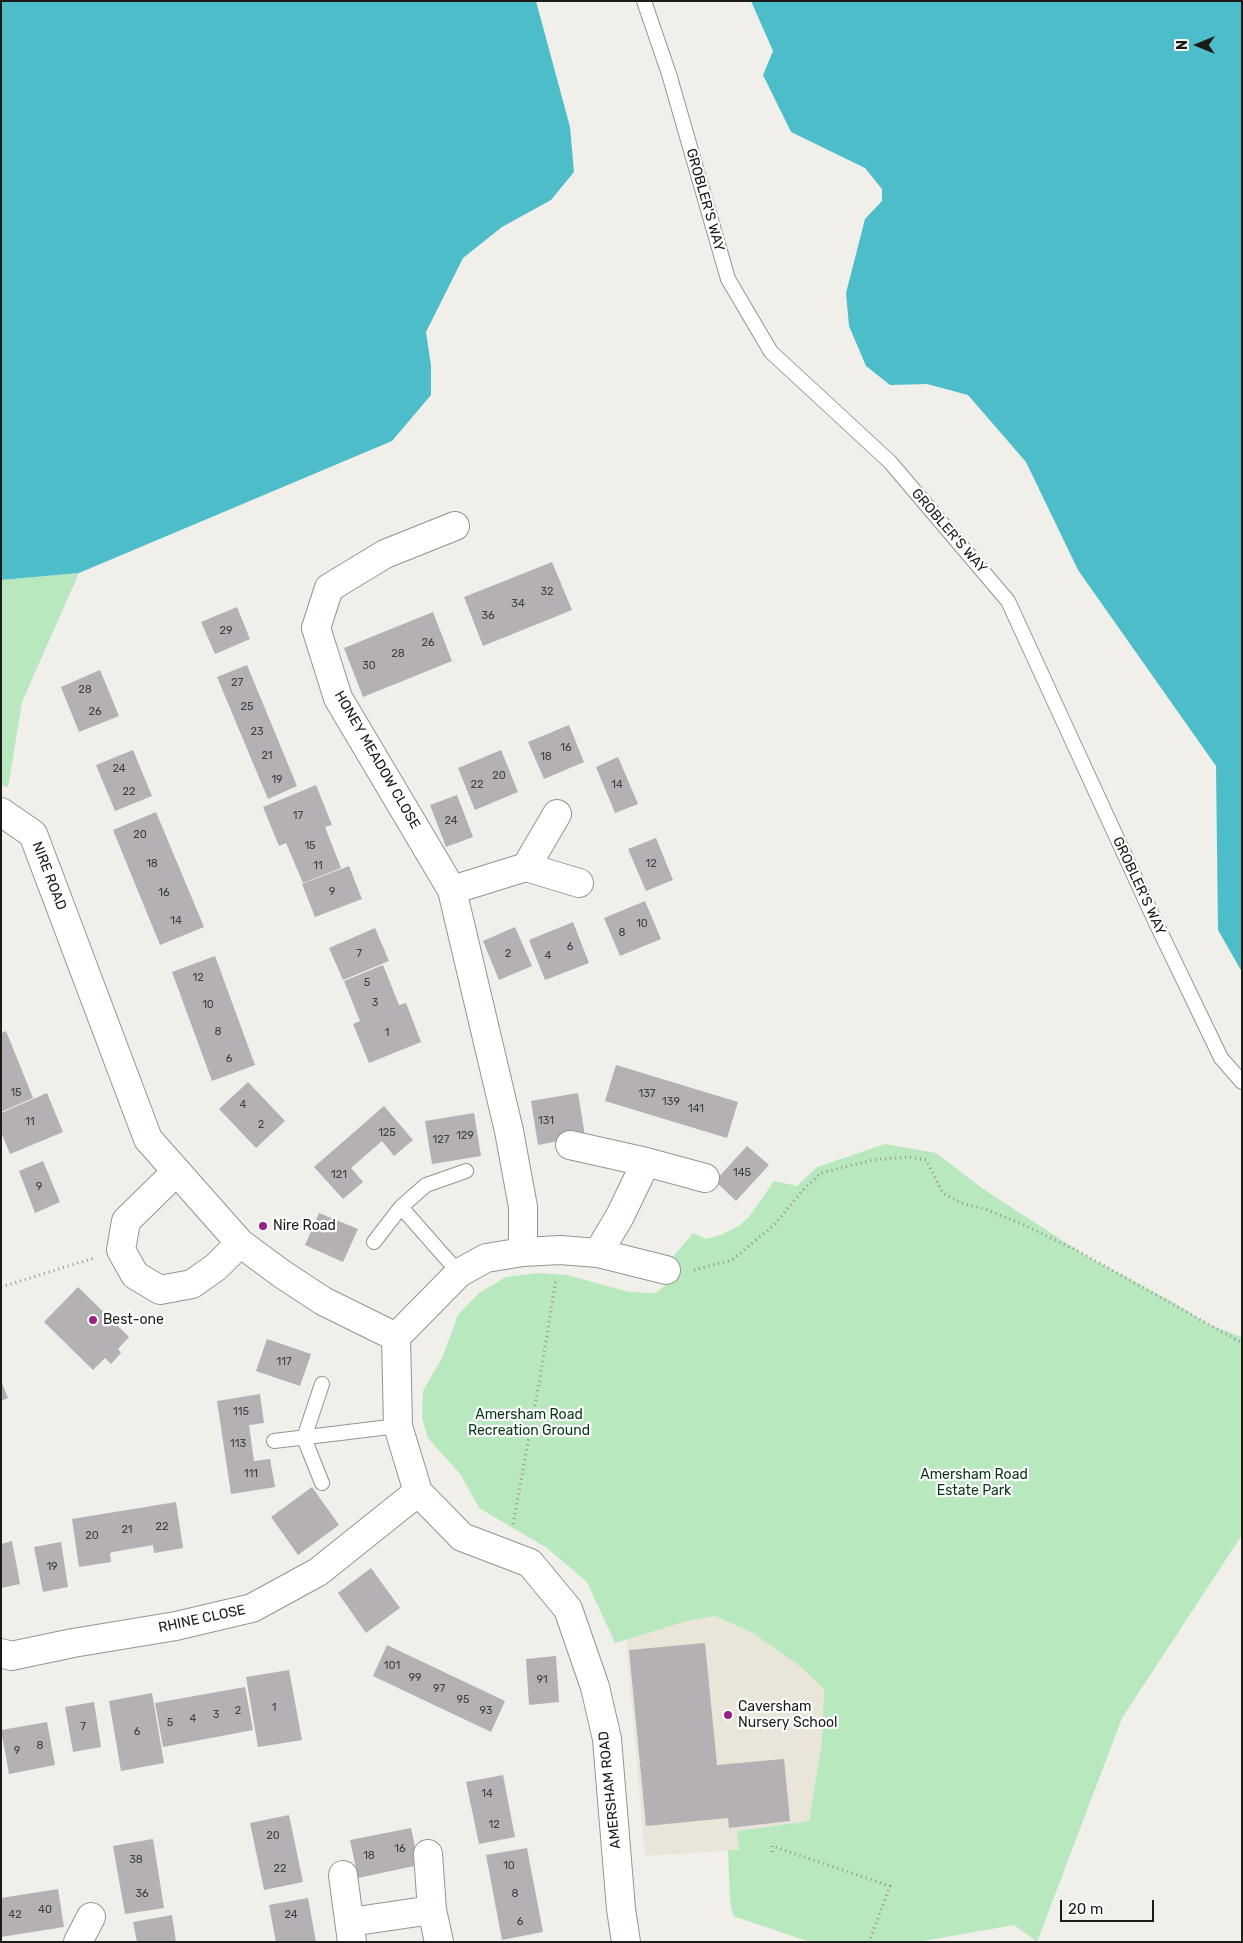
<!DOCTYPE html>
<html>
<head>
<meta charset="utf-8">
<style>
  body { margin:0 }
  #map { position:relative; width:1243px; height:1943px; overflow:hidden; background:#f1efea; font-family:Rubik,sans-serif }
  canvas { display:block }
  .frame { position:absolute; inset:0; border:2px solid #1c1b1a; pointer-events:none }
  .north { position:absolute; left:1173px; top:20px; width:50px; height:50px; -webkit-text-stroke:4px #fff; paint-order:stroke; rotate:270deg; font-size:14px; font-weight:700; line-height:20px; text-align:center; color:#1c1b1a }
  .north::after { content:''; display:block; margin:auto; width:18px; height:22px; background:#1c1b1a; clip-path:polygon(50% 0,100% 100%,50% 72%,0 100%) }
  .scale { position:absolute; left:1060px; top:1900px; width:94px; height:22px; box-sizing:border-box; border:2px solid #1c1b1a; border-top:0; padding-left:6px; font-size:15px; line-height:18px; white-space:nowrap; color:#1c1b1a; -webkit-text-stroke:4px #fff; paint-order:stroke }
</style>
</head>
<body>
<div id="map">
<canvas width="1243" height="1943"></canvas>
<div class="frame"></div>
<div class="north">N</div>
<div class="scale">20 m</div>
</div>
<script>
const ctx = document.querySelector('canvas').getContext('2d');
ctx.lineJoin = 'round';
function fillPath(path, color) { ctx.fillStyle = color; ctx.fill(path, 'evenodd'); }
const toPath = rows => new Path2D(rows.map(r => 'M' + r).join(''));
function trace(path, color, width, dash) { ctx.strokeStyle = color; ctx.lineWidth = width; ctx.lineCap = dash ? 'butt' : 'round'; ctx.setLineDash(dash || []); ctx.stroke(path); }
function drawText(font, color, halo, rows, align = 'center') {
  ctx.font = font + ' Rubik,sans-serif'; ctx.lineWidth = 4.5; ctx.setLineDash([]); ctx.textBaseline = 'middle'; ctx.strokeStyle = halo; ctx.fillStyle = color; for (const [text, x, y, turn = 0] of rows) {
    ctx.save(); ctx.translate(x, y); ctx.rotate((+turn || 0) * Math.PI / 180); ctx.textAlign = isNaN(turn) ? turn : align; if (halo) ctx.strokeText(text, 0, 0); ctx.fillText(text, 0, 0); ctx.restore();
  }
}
const built = toPath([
  [715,1616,753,1633,801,1667,824,1689,822,1740,809,1821,737,1831,739,1850,645,1856,626,1638,687,1621]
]);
const green = toPath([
  [79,573,22,702,8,787,1,785,1,580],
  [885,1144,936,1153,983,1189,1088,1257,1171,1301,1210,1325,1242,1337,1242,1535,1122,1718,1037,1942,1014,1925,917,1942,810,1942,733,1916,730,1900,728,1850,739,1850,737,1831,809,1821,822,1740,824,1689,801,1667,753,1633,715,1616,687,1621,615,1643,587,1582,547,1548,479,1508,461,1475,428,1438,422,1418,423,1391,442,1358,458,1315,479,1293,506,1277,538,1273,567,1275,629,1292,656,1293,668,1283,666,1265,693,1233,706,1239,721,1235,739,1226,749,1217,774,1181,797,1186,817,1167]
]);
const water = toPath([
  [1,1,536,1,570,127,574,172,551,200,502,227,463,258,426,332,431,366,431,395,392,441,79,573,1,580],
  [751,1,1242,1,1242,972,1218,930,1216,766,1078,570,1026,462,968,395,927,384,890,385,866,366,849,326,846,293,865,219,882,201,882,189,865,168,791,132,763,75,773,51]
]);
const building = toPath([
  [552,562,572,610,483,646,464,597],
  [237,607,250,639,215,654,201,622],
  [433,612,452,661,363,697,344,648],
  [247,665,297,786,268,799,217,677],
  [100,670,119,716,79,732,61,687],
  [569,725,584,762,544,779,528,742],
  [133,750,152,796,115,811,96,765],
  [501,750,518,792,475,810,458,768],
  [618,757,638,804,615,813,596,767],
  [316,785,332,825,325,827,341,868,303,883,286,843,279,846,263,807],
  [457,795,473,837,446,847,430,805],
  [156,812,204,927,160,945,113,830],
  [656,838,673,880,646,891,628,849],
  [349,866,362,899,315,917,302,884],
  [645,901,661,939,620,956,604,918],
  [573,922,589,963,545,980,529,940],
  [515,927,532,966,499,980,483,941],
  [375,928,389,961,343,980,329,948],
  [215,956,255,1065,212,1081,172,972],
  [383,965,399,1005,406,1003,421,1042,369,1063,353,1024,360,1021,344,981],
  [6,1031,33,1098,1,1112,1,1033],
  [616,1065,738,1102,727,1138,605,1101],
  [248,1082,285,1121,256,1148,219,1109],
  [47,1093,63,1132,10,1154,1,1132,1,1113],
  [578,1093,585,1136,538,1145,531,1101],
  [384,1106,413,1140,394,1156,382,1141,351,1168,363,1182,343,1199,314,1167],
  [474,1113,481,1156,432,1164,425,1121],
  [747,1146,769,1165,736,1201,715,1181],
  [43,1161,60,1202,35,1213,19,1171],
  [319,1213,358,1229,343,1262,305,1245],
  [78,1287,129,1337,118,1349,121,1353,111,1364,105,1358,93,1370,44,1322],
  [267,1339,311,1354,300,1386,256,1371],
  [1,1381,8,1398,1,1401],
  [260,1394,264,1423,249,1425,254,1461,270,1459,275,1487,231,1494,217,1401],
  [312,1487,339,1525,298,1555,271,1517],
  [176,1502,183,1548,154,1553,153,1545,113,1552,110,1553,111,1562,79,1567,72,1519],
  [12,1541,20,1584,1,1588,1,1544],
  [61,1542,68,1587,43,1592,34,1547],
  [371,1568,400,1608,366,1633,338,1593],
  [705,1643,717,1765,784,1759,790,1821,729,1828,728,1818,646,1826,629,1650],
  [387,1645,505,1701,491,1732,373,1676],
  [556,1656,559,1702,529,1705,526,1659],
  [289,1670,302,1740,258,1747,246,1677],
  [245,1687,253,1730,163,1747,155,1703],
  [152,1693,164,1763,121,1771,109,1701],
  [94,1702,101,1747,73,1752,65,1707],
  [47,1722,55,1765,9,1774,1,1730],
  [503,1775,515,1837,479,1844,466,1782],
  [289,1815,303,1882,264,1890,250,1823],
  [411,1828,419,1865,358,1878,350,1840],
  [153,1839,164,1908,125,1914,113,1846],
  [527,1848,543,1932,502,1940,486,1855],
  [58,1889,64,1927,1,1937,1,1898],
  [308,1898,316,1942,276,1942,269,1905],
  [172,1915,176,1942,137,1942,133,1922]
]);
const path = toPath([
  [694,1270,732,1260,774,1225,804,1189,821,1173,872,1160,908,1157,926,1160,943,1193,961,1203,985,1209,1024,1225,1078,1251,1242,1343],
  [1,1287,94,1258],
  [513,1524,541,1372,556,1279],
  [772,1852,772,1846,890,1886,869,1942]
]);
const service = toPath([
  [644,1,669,74,728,279,771,352,890,462,1008,601,1156,923,1221,1058,1242,1082],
  [401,1207,459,1273],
  [374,1242,401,1207,426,1185,466,1171],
  [274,1441,398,1426],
  [322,1483,304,1438,322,1384]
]);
const minor = toPath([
  [455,526,385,554,329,588,316,628,338,698,452,890,509,1131,523,1207,523,1252],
  [1,812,33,834,148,1139,240,1243,282,1274,323,1301,396,1337],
  [526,867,557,814],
  [452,890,526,867,579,883],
  [570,1145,646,1162,620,1216,598,1253],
  [646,1162,705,1178],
  [176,1172,126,1221,121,1250,135,1275,160,1290,192,1284,216,1267,240,1243],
  [1,1653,11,1656,73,1643,176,1626,252,1608,318,1572,418,1492],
  [428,1854,432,1910,439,1942],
  [343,1875,352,1942],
  [350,1922,432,1910],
  [78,1942,91,1917],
  [626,1942,621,1909,607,1739,595,1687,568,1609,530,1563,462,1537,418,1492,398,1426,396,1337,459,1273,486,1258,523,1252,560,1250,598,1253,666,1270]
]);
const markers = [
  [263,1226,5,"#952280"],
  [93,1320,5,"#952280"],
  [728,1715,5,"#952280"]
];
const numberNames = [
  ["32",547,592],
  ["34",518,604],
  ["36",488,616],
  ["29",226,631],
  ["26",428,643],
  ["28",398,654],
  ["30",369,666],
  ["27",237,683],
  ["28",85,690],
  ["25",247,707],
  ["26",95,712],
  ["23",257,732],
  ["16",566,748],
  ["21",267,756],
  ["18",546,757],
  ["24",119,769],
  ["20",499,776],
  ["19",277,780],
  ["22",477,785],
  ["14",617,785],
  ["22",129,792],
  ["17",298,816],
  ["24",451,821],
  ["20",140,835],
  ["15",310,846],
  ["18",152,864],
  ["12",651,864],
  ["11",318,866],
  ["9",332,892],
  ["16",164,893],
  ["14",176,921],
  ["10",642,924],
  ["8",622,933],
  ["6",570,947],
  ["7",359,954],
  ["2",508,954],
  ["4",548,956],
  ["12",198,978],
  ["5",367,983],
  ["3",375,1003],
  ["10",208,1005],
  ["8",218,1032],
  ["1",387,1033],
  ["6",229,1059],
  ["15",16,1093],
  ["137",647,1094],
  ["139",671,1102],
  ["4",243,1105],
  ["141",696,1109],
  ["131",546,1121],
  ["11",30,1122],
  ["2",261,1125],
  ["125",387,1133],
  ["129",465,1136],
  ["127",441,1140],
  ["145",742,1173],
  ["121",339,1175],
  ["9",39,1187],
  ["117",284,1362],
  ["115",241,1412],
  ["113",238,1444],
  ["111",251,1474],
  ["22",162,1527],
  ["21",127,1530],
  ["20",92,1536],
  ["19",52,1567],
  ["101",392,1666],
  ["99",415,1678],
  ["91",542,1680],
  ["97",439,1689],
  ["95",463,1700],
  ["1",274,1708],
  ["2",238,1711],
  ["93",486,1711],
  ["3",216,1715],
  ["4",193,1719],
  ["5",170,1723],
  ["7",83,1727],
  ["6",137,1732],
  ["8",40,1746],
  ["9",17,1751],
  ["14",487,1794],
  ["12",494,1825],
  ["20",273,1836],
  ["16",400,1849],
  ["18",369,1856],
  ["38",136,1860],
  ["10",509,1866],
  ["22",280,1869],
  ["36",142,1894],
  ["8",515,1894],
  ["40",45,1910],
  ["42",15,1915],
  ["24",291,1915],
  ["6",520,1922]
];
const streetNames = [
  ["GROBLER'S WAY",705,200,74],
  ["GROBLER'S WAY",949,531,49],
  ["HONEY MEADOW CLOSE",377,760,60],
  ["NIRE ROAD",49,876,69],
  ["GROBLER'S WAY",1139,886,65],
  ["RHINE CLOSE",202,1619,-12],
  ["AMERSHAM ROAD",610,1790,-96]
];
const poiNames = [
  ["Nire Road",273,1226],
  ["Best-one",103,1320],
  ["Caversham",738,1707],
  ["Nursery School",738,1723]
];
const parkNames = [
  ["Amersham Road",529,1415],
  ["Recreation Ground",529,1431],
  ["Amersham Road",974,1475],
  ["Estate Park",974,1491]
];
fillPath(built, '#e9e5d8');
fillPath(green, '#b7e8be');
fillPath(water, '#4dbec9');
fillPath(building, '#b4b0b4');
trace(service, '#95948f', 16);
trace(minor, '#95948f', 30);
trace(path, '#959490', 3, [1, 4]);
trace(service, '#fff', 14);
trace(minor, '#fff', 28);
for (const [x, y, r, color] of markers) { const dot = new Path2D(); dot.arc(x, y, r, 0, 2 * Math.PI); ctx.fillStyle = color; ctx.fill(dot); trace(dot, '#fff', 2); }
drawText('11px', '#424040', null, numberNames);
drawText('14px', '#1c1b1a', '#fff', streetNames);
drawText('14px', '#1c1b1a', '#fff', poiNames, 'left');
drawText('14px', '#063816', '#fff', parkNames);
</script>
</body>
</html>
